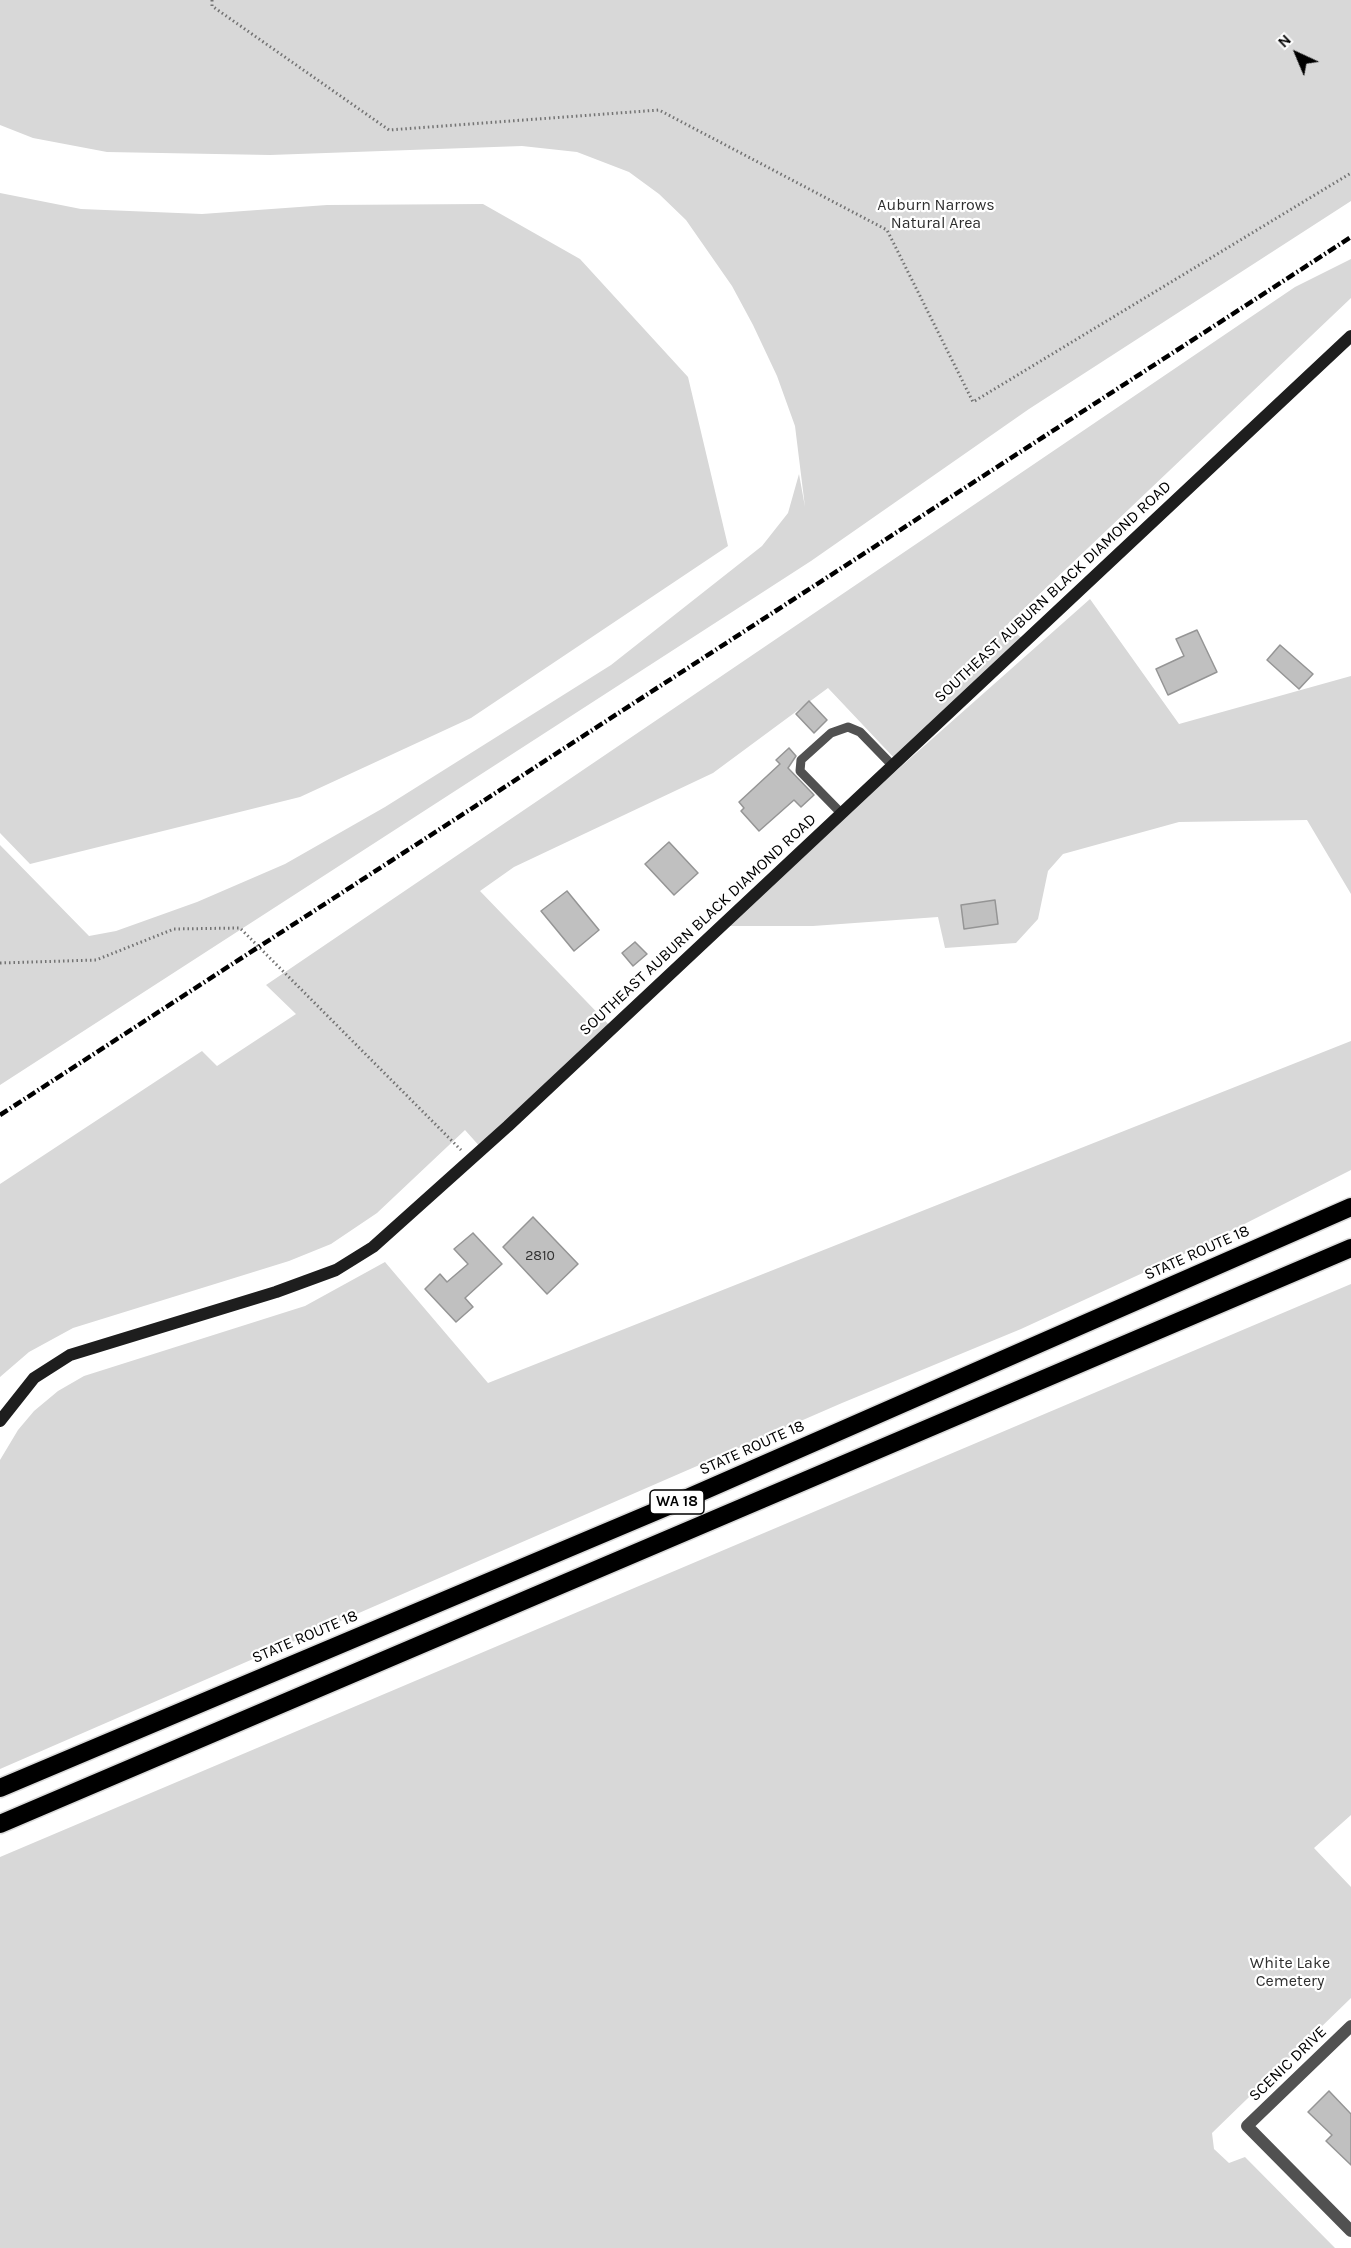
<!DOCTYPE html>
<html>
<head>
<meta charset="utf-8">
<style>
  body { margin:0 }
  #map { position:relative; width:1351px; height:2248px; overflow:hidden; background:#fff; font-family:Karla,sans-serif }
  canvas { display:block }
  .north { position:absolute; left:1267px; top:24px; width:60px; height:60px; -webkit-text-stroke:4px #fff; paint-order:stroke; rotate:316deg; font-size:16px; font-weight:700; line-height:24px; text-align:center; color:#000 }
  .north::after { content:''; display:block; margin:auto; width:21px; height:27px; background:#000; clip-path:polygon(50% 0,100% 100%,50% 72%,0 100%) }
</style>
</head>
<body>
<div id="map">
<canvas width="1351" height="2248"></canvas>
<div class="north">N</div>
</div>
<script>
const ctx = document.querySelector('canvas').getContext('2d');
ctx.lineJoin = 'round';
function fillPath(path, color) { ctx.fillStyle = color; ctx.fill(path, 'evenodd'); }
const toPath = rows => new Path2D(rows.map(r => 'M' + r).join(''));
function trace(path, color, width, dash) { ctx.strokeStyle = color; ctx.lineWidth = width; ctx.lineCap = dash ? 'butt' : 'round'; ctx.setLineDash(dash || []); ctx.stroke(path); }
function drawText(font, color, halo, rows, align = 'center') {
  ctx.font = font + ' Karla,sans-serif'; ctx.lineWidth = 4.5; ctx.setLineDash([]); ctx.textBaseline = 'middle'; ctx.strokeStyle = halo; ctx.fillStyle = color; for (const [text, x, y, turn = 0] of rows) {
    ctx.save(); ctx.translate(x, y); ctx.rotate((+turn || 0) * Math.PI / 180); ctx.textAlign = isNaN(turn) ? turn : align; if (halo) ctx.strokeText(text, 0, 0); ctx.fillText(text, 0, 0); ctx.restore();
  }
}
const green = toPath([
  [0,0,1351,0,1351,201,1029,409,811,561,0,1085,0,845,89,936,116,931,197,902,285,864,385,807,611,665,762,546,788,513,799,474,805,507,795,426,777,376,753,325,732,286,686,220,659,194,629,172,577,152,522,146,270,155,107,152,33,138,0,125],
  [0,193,81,209,202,214,327,205,483,204,580,259,688,377,728,546,471,718,300,797,30,864,0,833],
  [1351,259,1351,298,1007,625,1025,641,897,761,828,688,713,773,514,867,480,891,612,1028,482,1149,465,1130,377,1213,331,1244,289,1261,73,1328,29,1352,0,1377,0,1184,202,1051,217,1066,296,1014,266,985,1295,287],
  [1090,599,1179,724,1351,676,1351,894,1307,820,1179,822,1063,854,1048,871,1038,919,1016,943,945,948,938,917,813,926,721,926],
  [1351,1041,1351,1170,1197,1248,1021,1329,842,1403,0,1769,0,1460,18,1430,34,1411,58,1391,84,1376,305,1306,385,1262,488,1383],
  [1351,1284,1351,1815,1314,1848,1351,1887,1351,1998,1212,2133,1214,2149,1229,2163,1245,2157,1335,2248,0,2248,0,1857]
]);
const building = toPath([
  [1197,630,1217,672,1168,695,1156,669,1184,656,1176,639,1197,630],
  [1280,645,1313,674,1299,689,1267,660,1280,645],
  [809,701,827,720,814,733,796,714,809,701],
  [789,748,796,756,788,768,814,795,801,807,794,800,759,831,741,811,744,808,739,802,780,764,776,760,789,748],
  [669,842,698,873,674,895,645,864,669,842],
  [567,891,599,930,574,951,541,911,567,891],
  [995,900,998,924,964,929,961,905,995,900],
  [635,942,647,954,633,966,622,953,635,942],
  [533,1217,578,1264,547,1294,503,1247,533,1217],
  [473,1233,502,1264,465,1298,473,1307,456,1322,425,1289,440,1274,447,1282,468,1264,454,1249,473,1233],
  [1329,2091,1351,2114,1351,2165,1326,2141,1332,2135,1308,2112,1329,2091]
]);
const path = toPath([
  [212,0,212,6,389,130,659,110,887,230,973,402,1351,173],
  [0,963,96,960,174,929,240,928,461,1150]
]);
const service = toPath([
  [841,813,800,771,801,760,831,733,848,727,860,732,892,765]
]);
const minor = toPath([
  [1351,2026,1247,2126,1351,2231]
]);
const secondary = toPath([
  [0,1421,34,1378,70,1355,276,1292,336,1270,373,1247,508,1126,1351,336]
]);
const motorway = toPath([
  [0,1788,685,1499,1351,1207],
  [0,1824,1351,1248]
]);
const rail = toPath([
  [0,1115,1351,237]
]);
const numberNames = [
  ["2810",540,1256]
];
const shields = [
  [677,1502,54]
];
const shieldNames = [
  ["WA 18",677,1502]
];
const parkNames = [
  ["Auburn Narrows",936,205],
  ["Natural Area",936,223],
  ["White Lake",1290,1963],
  ["Cemetery",1290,1981]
];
const streetNames = [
  ["SOUTHEAST AUBURN BLACK DIAMOND ROAD",1053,592,-43],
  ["SOUTHEAST AUBURN BLACK DIAMOND ROAD",698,925,-43],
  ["STATE ROUTE 18",1197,1253,-24],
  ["STATE ROUTE 18",752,1448,-24],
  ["STATE ROUTE 18",305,1637,-23],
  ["SCENIC DRIVE",1288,2064,-44]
];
fillPath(green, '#d8d8d8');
fillPath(building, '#c0c0c0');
trace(building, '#959595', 1.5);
trace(motorway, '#dbdbdb', 21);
trace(path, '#737373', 3, [1.5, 3]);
trace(service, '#515151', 9);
trace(minor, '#515151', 12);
trace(secondary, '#1e1e1e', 12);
trace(motorway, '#000', 18);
trace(rail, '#000', 4.5, [9, 3, 1.5, 3]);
drawText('14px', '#303030', null, numberNames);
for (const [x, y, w] of shields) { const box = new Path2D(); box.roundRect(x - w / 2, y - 12, w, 24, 4.5); ctx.fillStyle = '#fff'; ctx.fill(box); trace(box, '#000', 1.5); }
drawText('bold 15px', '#000', null, shieldNames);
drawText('16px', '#2f2f2f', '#fff', parkNames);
drawText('16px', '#000', '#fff', streetNames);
</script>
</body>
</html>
